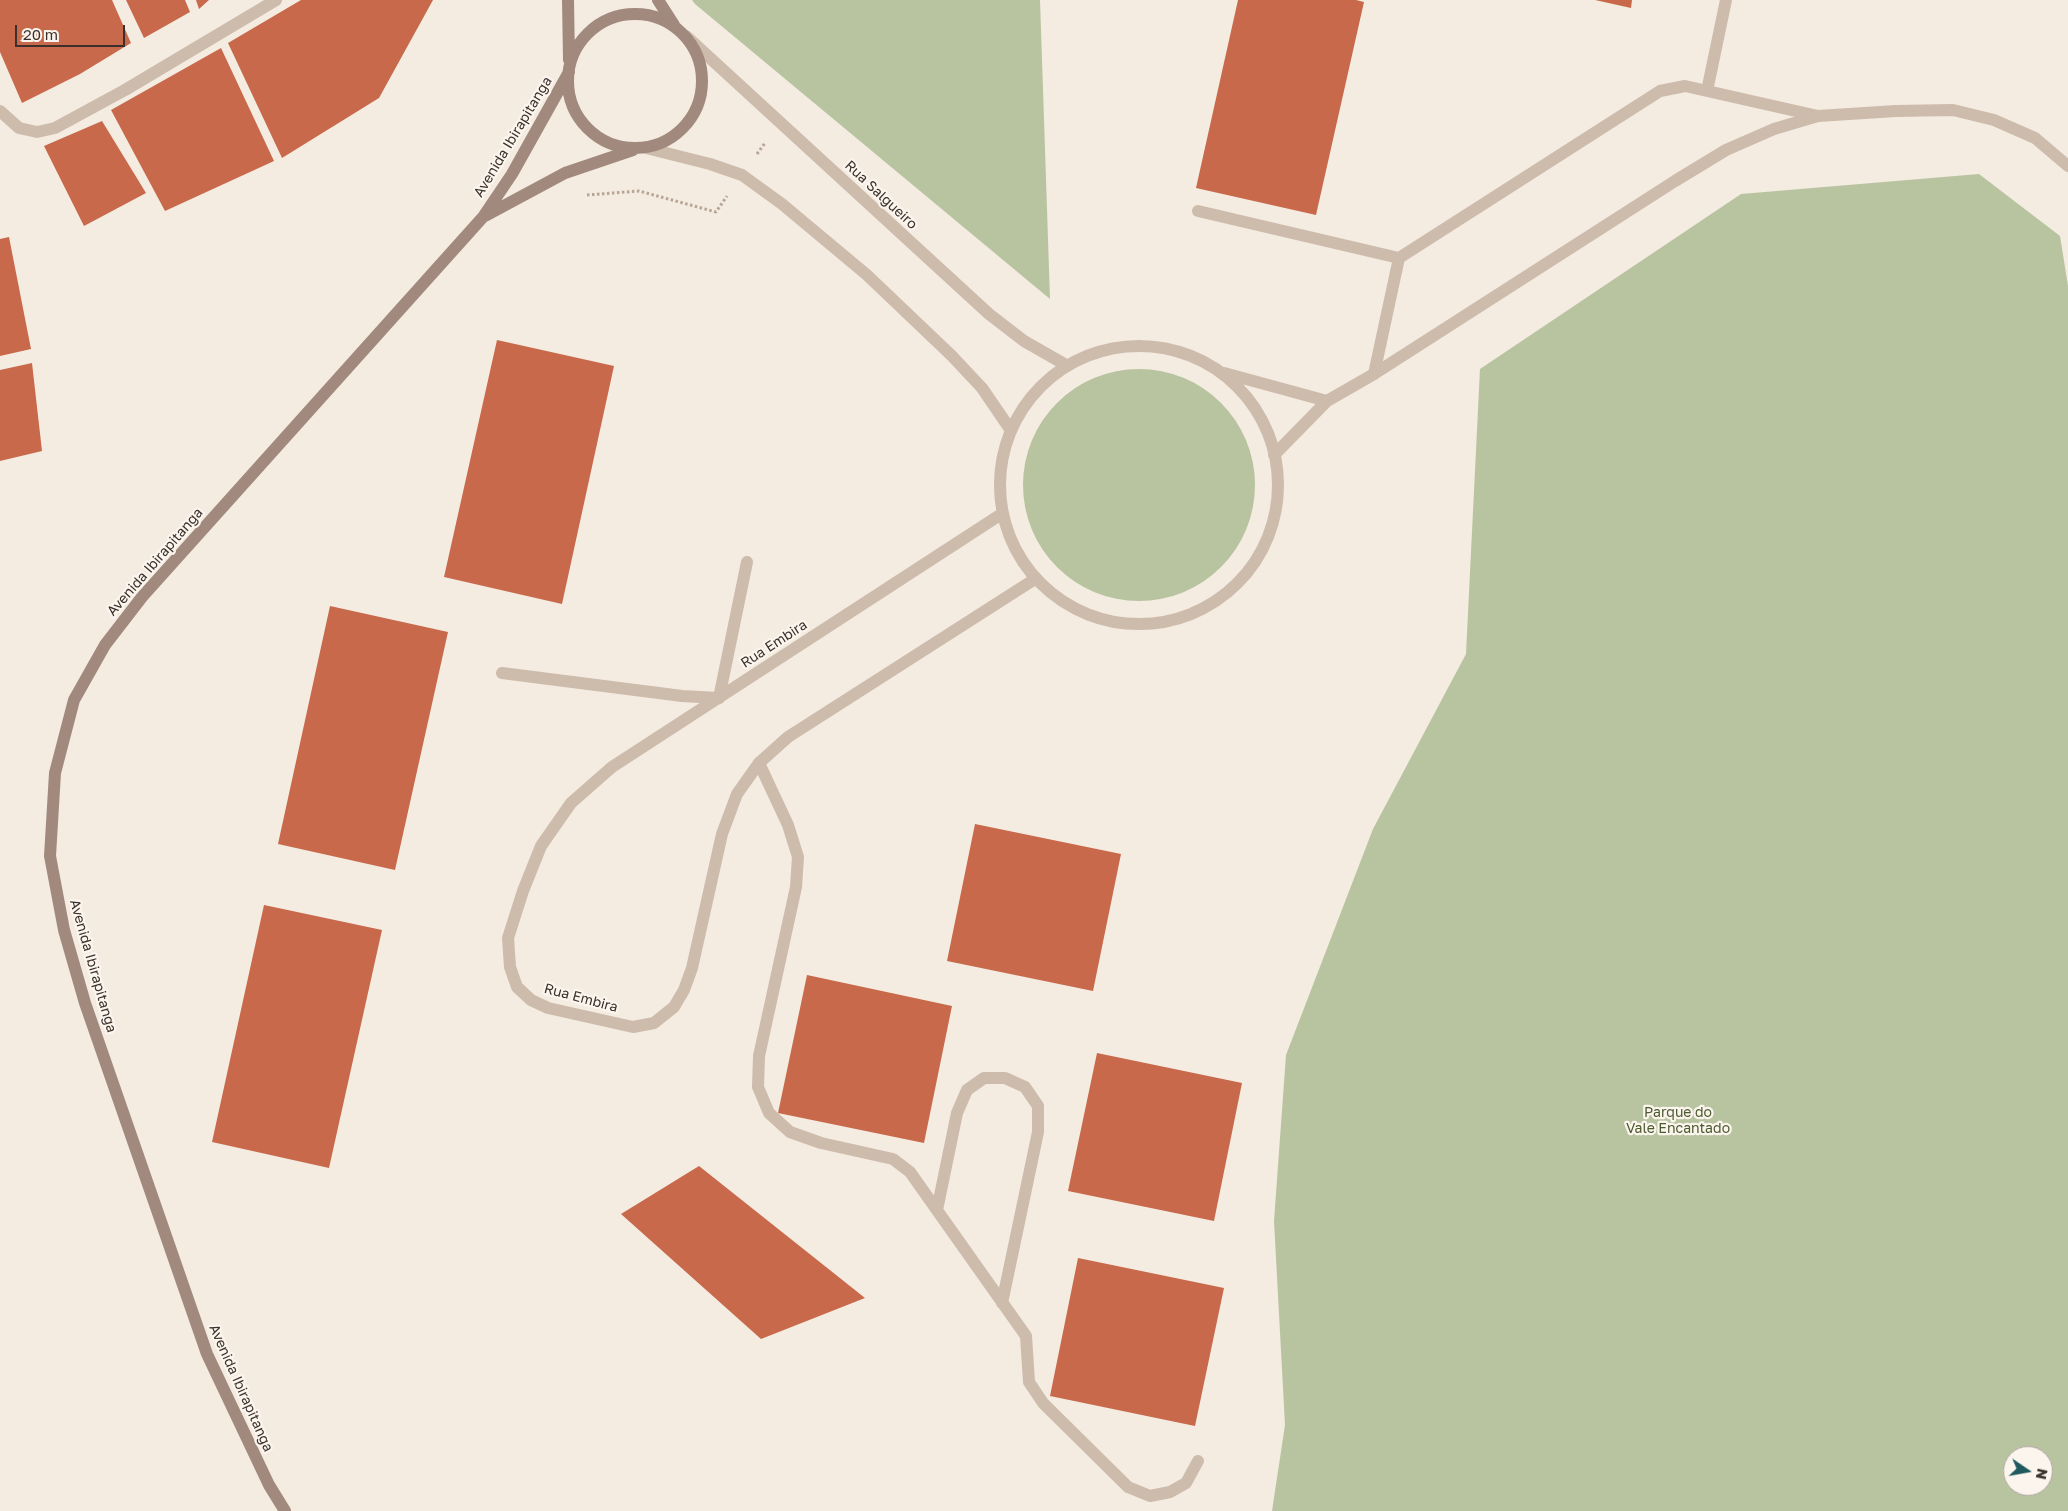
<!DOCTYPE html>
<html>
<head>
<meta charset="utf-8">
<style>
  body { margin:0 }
  #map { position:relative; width:2068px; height:1511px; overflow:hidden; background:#f4ebe1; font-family:"Golos Text",sans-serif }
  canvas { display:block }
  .north { position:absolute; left:2003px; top:1446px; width:50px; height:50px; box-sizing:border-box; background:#fbf5ee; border:1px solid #aea6a0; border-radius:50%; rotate:102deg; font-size:14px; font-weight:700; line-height:20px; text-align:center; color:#3b302b }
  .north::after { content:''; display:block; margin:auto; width:18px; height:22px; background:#1f5a5e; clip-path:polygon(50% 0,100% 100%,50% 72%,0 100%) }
  .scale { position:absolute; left:15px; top:25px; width:110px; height:22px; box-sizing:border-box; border:2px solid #3b302b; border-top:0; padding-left:6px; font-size:15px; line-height:18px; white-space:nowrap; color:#3b302b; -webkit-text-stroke:4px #fbf5ee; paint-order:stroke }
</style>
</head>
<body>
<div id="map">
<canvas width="2068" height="1511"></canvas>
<div class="north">N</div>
<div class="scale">20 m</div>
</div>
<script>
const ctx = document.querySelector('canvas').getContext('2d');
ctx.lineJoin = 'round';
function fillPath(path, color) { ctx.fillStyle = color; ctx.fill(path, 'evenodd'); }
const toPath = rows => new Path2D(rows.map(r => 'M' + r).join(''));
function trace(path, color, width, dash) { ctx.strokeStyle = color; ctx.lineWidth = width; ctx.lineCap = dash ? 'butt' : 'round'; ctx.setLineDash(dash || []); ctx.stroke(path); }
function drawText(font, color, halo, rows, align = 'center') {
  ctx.font = font + ' "Golos Text",sans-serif'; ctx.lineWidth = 4.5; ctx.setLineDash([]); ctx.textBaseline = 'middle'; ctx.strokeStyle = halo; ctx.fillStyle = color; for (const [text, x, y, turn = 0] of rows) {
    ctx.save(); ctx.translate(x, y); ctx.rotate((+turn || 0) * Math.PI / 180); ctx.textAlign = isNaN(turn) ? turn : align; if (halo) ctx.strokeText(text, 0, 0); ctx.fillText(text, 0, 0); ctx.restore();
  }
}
const green = toPath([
  [692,0,1040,0,1050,299,695,4],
  [1979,174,2060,236,2068,286,2068,1511,1272,1511,1285,1425,1274,1221,1286,1055,1373,829,1466,654,1480,369,1741,194],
  [2013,1456,2043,1456,2043,1486,2013,1486],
  '1023 485a116 116 0 1 1 232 0a116 116 0 1 1-232 0Z'
]);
const building = toPath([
  [0,0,112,0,131,43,80,74,22,103,0,52],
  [126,0,185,0,190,12,144,38],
  [196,0,209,0,199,9],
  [301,0,433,0,379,98,282,158,228,43],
  [1238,0,1356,0,1364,2,1316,215,1196,188],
  [1595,0,1632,0,1631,8],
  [221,48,274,161,165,211,111,110],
  [102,121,146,193,84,226,44,146],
  [9,237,31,349,0,356,0,239],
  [497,340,614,366,562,604,444,577],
  [32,363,42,451,0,461,0,370],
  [330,606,448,632,395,870,278,844],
  [975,824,1121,854,1093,991,947,961],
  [264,905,382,930,329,1168,212,1142],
  [807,975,952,1006,924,1143,778,1113],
  [1097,1053,1242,1083,1214,1221,1068,1191],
  [699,1166,865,1298,761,1339,621,1214],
  [1078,1258,1224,1288,1195,1426,1050,1396]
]);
const path = toPath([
  [757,154,765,143],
  [587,195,639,191,716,212,727,196]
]);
const service = toPath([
  [1707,91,1726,0],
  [1198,211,1399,258],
  [1374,374,1399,258,1660,91,1685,86,1818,116],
  [502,673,682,696,719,698,747,562],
  [759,763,788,825,798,857,796,887,759,1056,758,1087,769,1113,790,1132,821,1143,893,1159,910,1172,1026,1336,1029,1382,1043,1403,1128,1487,1150,1496,1170,1492,1186,1483,1198,1461],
  [937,1210,957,1113,967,1090,984,1078,1005,1078,1025,1087,1038,1106,1038,1132,1002,1303]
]);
const minor = toPath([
  [686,36,989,314,1024,341,1066,365],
  [0,111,19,128,37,132,55,128,125,90,276,0],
  [646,148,710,164,742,175,782,204,867,275,952,356,982,388,1010,429],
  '1000 485a139 139 0 1 1 278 0a139 139 0 1 1-278 0Z',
  [1224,373,1327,401],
  [1274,455,1327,401,1374,374,1675,181,1726,150,1774,129,1818,116,1896,111,1953,110,1994,120,2035,138,2068,166],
  [1003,513,612,767,571,803,541,846,523,891,508,938,510,967,517,987,531,1000,548,1008,633,1027,654,1023,674,1007,684,990,692,968,722,834,737,794,759,763,788,737,1035,579]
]);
const secondary = toPath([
  [568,0,569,60],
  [658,0,674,25],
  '568 81a67 67 0 1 1 134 0a67 67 0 1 1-134 0Z',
  [485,216,565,173,633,150],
  [285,1511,269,1485,207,1354,85,1003,64,930,50,856,55,773,74,700,105,645,142,597,483,217,512,174,569,72]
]);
const streetNames = [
  ["Avenida Ibirapitanga",513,137,-59],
  ["Rua Salgueiro",881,195,43],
  ["Avenida Ibirapitanga",155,562,-49],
  ["Rua Embira",774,644,-33],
  ["Avenida Ibirapitanga",93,966,74],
  ["Rua Embira",581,998,15],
  ["Avenida Ibirapitanga",241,1388,66]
];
const parkNames = [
  ["Parque do",1678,1113],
  ["Vale Encantado",1678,1129]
];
fillPath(green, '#b8c4a0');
fillPath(building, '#c8694b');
trace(path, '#b9a596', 3, [2.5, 2.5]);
trace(service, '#cdbbac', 12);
trace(minor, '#cdbbac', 12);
trace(secondary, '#a18a7d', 12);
drawText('14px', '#3b302b', '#fbf5ee', streetNames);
drawText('14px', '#4a5a2e', '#fbf5ee', parkNames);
</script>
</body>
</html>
